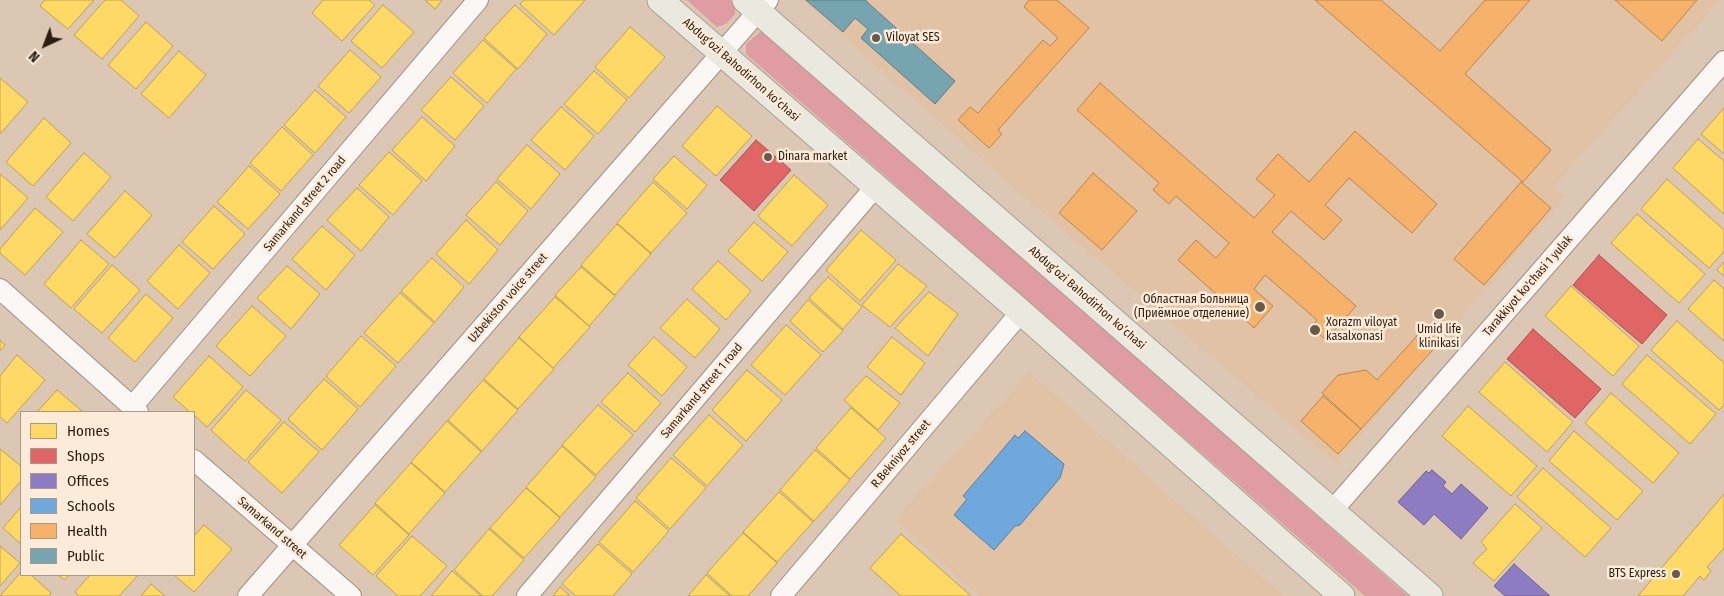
<!DOCTYPE html>
<html>
<head>
<meta charset="utf-8">
<style>
  body { margin:0 }
  #map { position:relative; width:1724px; height:596px; overflow:hidden; background:#dbc7b4; font-family:"Fira Sans Condensed",sans-serif }
  canvas { display:block }
  .legend { position:absolute; left:20px; top:411px; width:175px; height:165px; box-sizing:border-box; background:#fdebda; border:1px solid #a9998a; margin:0; padding:6px 9px; list-style:none; font-size:15px; color:#2b1e11 }
  .legend li { display:flex; align-items:center; gap:10px; height:25px }
  .legend b { width:25px; border:1px solid #a9998a }
  .north { position:absolute; left:20px; top:20px; width:50px; height:50px; -webkit-text-stroke:4px #fdebda; paint-order:stroke; rotate:223deg; font-size:14px; font-weight:700; line-height:20px; text-align:center; color:#2b1e11 }
  .north::after { content:''; display:block; margin:auto; width:18px; height:22px; background:#2b1e11; clip-path:polygon(50% 0,100% 100%,50% 72%,0 100%) }
</style>
</head>
<body>
<div id="map">
<canvas width="1724" height="596"></canvas>
<ul class="legend">
<li><b style="height:14px;background:#ffd966"></b>Homes</li>
<li><b style="height:14px;background:#e06666"></b>Shops</li>
<li><b style="height:14px;background:#8e7cc3"></b>Offices</li>
<li><b style="height:14px;background:#6fa8dc"></b>Schools</li>
<li><b style="height:14px;background:#f6b26b"></b>Health</li>
<li><b style="height:14px;background:#76a5af"></b>Public</li>
</ul>
<div class="north">N</div>
</div>
<script>
const ctx = document.querySelector('canvas').getContext('2d');
ctx.lineJoin = 'round';
function fillPath(path, color) { ctx.fillStyle = color; ctx.fill(path, 'evenodd'); }
const toPath = rows => new Path2D(rows.map(r => 'M' + r).join(''));
function trace(path, color, width, dash) { ctx.strokeStyle = color; ctx.lineWidth = width; ctx.lineCap = dash ? 'butt' : 'round'; ctx.setLineDash(dash || []); ctx.stroke(path); }
function drawText(font, color, halo, rows, align = 'center') {
  ctx.font = font + ' "Fira Sans Condensed",sans-serif'; ctx.lineWidth = 5; ctx.setLineDash([]); ctx.textBaseline = 'middle'; ctx.strokeStyle = halo; ctx.fillStyle = color; for (const [text, x, y, turn = 0] of rows) {
    ctx.save(); ctx.translate(x, y); ctx.rotate((+turn || 0) * Math.PI / 180); ctx.textAlign = isNaN(turn) ? turn : align; if (halo) ctx.strokeText(text, 0, 0); ctx.fillText(text, 0, 0); ctx.restore();
  }
}
const built = toPath([
  [802,0,1720,0,1554,186,1565,196,1336,463,1005,180],
  [1029,372,1283,596,979,596,895,520]
]);
const green = toPath([
  [687,0,730,0,735,5,735,14,726,24,717,27],
  [761,31,769,33,1408,596,1365,596,746,54,746,44]
]);
const homes = toPath([
  [45,0,94,0,68,29,40,6,45,0],
  [105,0,121,0,139,16,102,59,74,35,105,0],
  [323,0,369,0,375,5,342,41,312,13,323,0],
  [425,0,442,0,435,9,425,0],
  [524,0,585,0,554,35,520,4,524,0],
  [383,5,414,32,382,68,351,41,383,5],
  [515,5,547,34,518,69,484,38,515,5],
  [146,22,173,46,136,89,108,65,146,22],
  [630,27,665,57,629,98,595,67,630,27],
  [483,40,516,69,487,103,453,73,483,40],
  [350,50,381,77,349,113,318,86,350,50],
  [179,51,206,75,169,118,141,94,179,51],
  [594,71,627,100,598,134,564,104,594,71],
  [451,77,484,106,455,140,421,110,451,77],
  [0,78,28,102,0,134,0,78],
  [315,90,346,117,315,153,284,125,315,90],
  [717,106,752,136,716,176,682,146,717,106],
  [561,107,594,136,565,170,531,140,561,107],
  [1724,108,1724,154,1701,134,1724,108],
  [422,117,455,146,426,181,392,150,422,117],
  [44,118,71,143,33,186,6,162,44,118],
  [282,127,313,155,281,191,250,163,282,127],
  [1698,139,1724,161,1724,214,1673,168,1698,139],
  [527,145,560,174,531,209,497,179,527,145],
  [389,152,422,181,393,215,359,185,389,152],
  [84,153,111,177,73,221,46,197,84,153],
  [674,156,707,185,687,209,653,179,674,156],
  [249,166,280,194,248,229,217,202,249,166],
  [0,174,28,198,0,230,0,174],
  [794,175,828,205,792,246,758,216,794,175],
  [1667,179,1724,230,1724,251,1709,268,1641,209,1667,179],
  [496,182,528,211,500,245,466,215,496,182],
  [653,182,687,213,651,253,617,223,653,182],
  [357,188,389,217,361,251,327,220,357,188],
  [125,191,152,215,115,258,87,234,125,191],
  [214,206,245,234,213,269,182,242,214,206],
  [35,208,63,232,25,275,0,253,0,249,35,208],
  [1637,214,1705,274,1679,303,1611,243,1637,214],
  [466,220,498,250,469,284,436,254,466,220],
  [754,222,788,252,762,281,728,251,754,222],
  [617,224,651,254,615,295,581,265,617,224],
  [322,226,355,255,326,290,292,259,322,226],
  [861,230,896,260,860,301,826,270,861,230],
  [81,240,109,264,71,308,44,284,81,240],
  [179,245,210,273,178,309,147,281,179,245],
  [432,258,464,287,435,322,401,291,432,258],
  [718,261,751,291,726,320,692,289,718,261],
  [1724,262,1724,276,1717,270,1724,262],
  [898,264,927,286,890,327,862,305,898,264],
  [112,265,140,290,102,333,74,309,112,265],
  [287,266,320,294,291,329,257,298,287,266],
  [581,267,615,296,589,326,555,295,581,267],
  [828,277,862,307,843,329,809,298,828,277],
  [1714,280,1724,289,1724,341,1688,309,1714,280],
  [1571,286,1639,346,1613,376,1545,316,1571,286],
  [929,292,958,314,928,356,895,328,929,292],
  [400,293,434,323,398,363,364,333,400,293],
  [146,294,173,318,135,362,108,338,146,294],
  [555,297,590,327,553,368,519,337,555,297],
  [687,299,720,329,695,358,660,328,687,299],
  [808,300,843,331,823,352,790,321,808,300],
  [252,306,286,336,250,376,216,346,252,306],
  [1677,321,1724,363,1724,405,1719,410,1651,350,1677,321],
  [786,325,821,355,785,395,751,365,786,325],
  [361,336,396,366,360,407,326,376,361,336],
  [654,337,687,367,662,396,628,365,654,337],
  [892,337,925,363,901,395,867,367,892,337],
  [519,338,554,369,518,409,484,379,519,338],
  [0,340,5,345,0,351,0,340],
  [17,355,45,380,7,423,0,417,0,376,17,355],
  [1647,355,1716,414,1690,444,1622,384,1647,355],
  [209,356,243,387,207,427,194,415,194,412,190,412,173,397,209,356],
  [1505,362,1573,422,1547,452,1479,392,1505,362],
  [747,370,782,400,746,441,712,410,747,370],
  [628,373,661,403,635,432,601,402,628,373],
  [866,376,900,403,878,430,844,400,866,376],
  [324,379,358,409,322,450,288,419,324,379],
  [483,380,518,410,482,451,448,420,483,380],
  [57,390,83,412,37,412,57,390],
  [246,390,281,420,245,461,211,430,246,390],
  [1611,393,1679,453,1653,483,1585,423,1611,393],
  [598,405,633,435,596,475,562,445,598,405],
  [1468,406,1537,466,1511,496,1442,436,1468,406],
  [851,408,886,438,850,479,816,448,851,408],
  [709,415,743,445,707,486,673,455,709,415],
  [447,421,481,452,445,492,411,462,447,421],
  [284,422,319,452,282,493,248,462,284,422],
  [1574,431,1643,491,1617,520,1549,461,1574,431],
  [562,446,596,477,560,517,526,487,562,446],
  [0,449,21,466,21,481,0,505,0,449],
  [815,450,850,480,814,521,780,490,815,450],
  [671,458,706,488,670,529,636,498,671,458],
  [411,463,445,493,409,534,375,503,411,463],
  [1543,468,1611,528,1585,557,1517,497,1543,468],
  [526,488,560,518,524,558,490,528,526,488],
  [779,492,813,522,777,562,743,532,779,492],
  [1724,494,1724,548,1707,567,1711,571,1704,580,1700,576,1683,596,1638,596,1724,494],
  [635,501,669,531,633,572,599,542,635,501],
  [1515,504,1542,528,1494,581,1473,563,1487,549,1481,542,1515,504],
  [375,505,409,535,373,575,339,545,375,505],
  [21,507,21,544,3,528,21,507],
  [204,525,232,549,194,592,174,575,194,575,194,536,204,525],
  [489,529,524,560,492,596,483,596,454,570,489,529],
  [743,533,777,563,748,596,732,596,707,573,743,533],
  [901,534,971,596,901,596,870,568,901,534],
  [412,536,447,566,420,596,398,596,376,576,412,536],
  [598,544,632,574,613,596,576,596,562,584,598,544],
  [0,546,20,563,0,586,0,546],
  [452,571,481,596,431,596,452,571],
  [21,572,21,575,31,575,51,593,49,596,0,596,21,572],
  [58,575,69,575,65,580,58,575],
  [90,575,138,575,119,596,79,596,75,592,90,575],
  [706,575,730,596,688,596,706,575],
  [151,584,165,596,141,596,151,584],
  [560,587,570,596,553,596,560,587]
]);
const shops = toPath([
  [756,140,791,170,754,211,720,180,756,140],
  [1599,255,1667,315,1642,344,1573,285,1599,255],
  [1533,329,1601,389,1575,418,1507,359,1533,329]
]);
const offices = toPath([
  [1432,470,1446,482,1443,486,1452,494,1461,484,1488,508,1461,539,1434,514,1424,525,1398,502,1426,471,1429,473,1432,470],
  [1514,564,1550,596,1505,596,1494,586,1514,564]
]);
const schools = toPath([
  [1025,431,1064,464,1060,478,1020,525,1015,526,994,550,954,515,967,499,963,496,1015,435,1018,438,1025,431]
]);
const health = toPath([
  [1029,0,1057,0,1089,28,998,130,1002,134,989,148,958,120,970,107,978,113,1043,40,1050,46,1058,38,1024,7,1029,0],
  [1315,0,1381,0,1440,51,1485,0,1530,0,1465,74,1551,150,1523,182,1315,0],
  [1615,0,1697,0,1662,41,1615,0],
  [1100,83,1254,218,1275,195,1256,179,1278,154,1309,182,1355,131,1437,204,1412,233,1349,178,1325,205,1342,220,1324,240,1291,211,1272,232,1356,306,1326,340,1311,327,1317,320,1265,275,1254,289,1273,306,1254,328,1178,260,1196,240,1216,258,1229,243,1176,196,1169,204,1153,190,1159,183,1077,110,1100,83],
  [1093,173,1137,211,1102,250,1059,213,1093,173],
  [1521,182,1551,208,1484,285,1454,259,1521,182],
  [1425,327,1441,341,1361,429,1322,393,1338,375,1366,370,1377,380,1425,327],
  [1323,396,1361,429,1338,454,1301,421,1323,396]
]);
const public = toPath([
  [806,0,866,0,866,1,955,81,935,104,861,38,868,29,855,18,843,32,806,0]
]);
const minor = toPath([
  [0,289,138,412],
  [132,407,478,0],
  [194,460,351,596],
  [1332,511,1724,61],
  [248,596,768,0],
  [527,596,876,186],
  [781,596,1021,312]
]);
const major = toPath([
  [660,0,1021,312,1342,596],
  [745,0,1430,596]
]);
const markers = [
  [876,38,5,"#69594a"],
  [768,157,5,"#69594a"],
  [1260,307,6,"#69594a"],
  [1439,314,6,"#69594a"],
  [1315,330,6,"#69594a"],
  [1676,574,5,"#69594a"]
];
const poiNames = [
  ["Viloyat SES",886,38],
  ["Dinara market",778,157],
  ["Областная Больница",1249,300,"right"],
  ["(Приёмное отделение)",1249,314,"right"],
  ["Xorazm viloyat",1326,323],
  ["kasalxonasi",1326,337],
  ["Umid life",1439,330,"center"],
  ["klinikasi",1439,344,"center"],
  ["BTS Express",1666,574,"right"]
];
const streetNames = [
  ["Abdug’ozi Bahodirhon ko’chasi",741,70,41],
  ["Samarkand street 2 road",305,204,-50],
  ["Tarakkiyot ko'chasi 1 yulak",1528,286,-49],
  ["Uzbekiston voice street",508,298,-49],
  ["Abdug’ozi Bahodirhon ko’chasi",1087,298,41],
  ["Samarkand street 1 road",702,391,-50],
  ["R.Bekniyoz street",901,454,-50],
  ["Samarkand street",272,528,41]
];
fillPath(built, '#e1c2a4');
fillPath(green, '#df9ca2');
fillPath(homes, '#ffd966');
trace(homes, '#bfa14c', 1);
fillPath(shops, '#e06666');
trace(shops, '#aa504c', 1);
fillPath(offices, '#8e7cc3');
trace(offices, '#70608e', 1);
fillPath(schools, '#6fa8dc');
trace(schools, '#5b7f9f', 1);
fillPath(health, '#f6b26b');
trace(health, '#b98650', 1);
fillPath(public, '#76a5af');
trace(public, '#607c80', 1);
trace(minor, '#9e8f81', 22);
trace(major, '#a7a08d', 27);
trace(minor, '#faf7f4', 20);
trace(major, '#e9e9e0', 25);
for (const [x, y, r, color] of markers) { const dot = new Path2D(); dot.arc(x, y, r, 0, 2 * Math.PI); ctx.fillStyle = color; ctx.fill(dot); trace(dot, '#fdebda', 2); }
drawText('12px', '#2b1e11', '#fdebda', poiNames, 'left');
drawText('12px', '#2b1e11', '#fdebda', streetNames);
</script>
</body>
</html>
